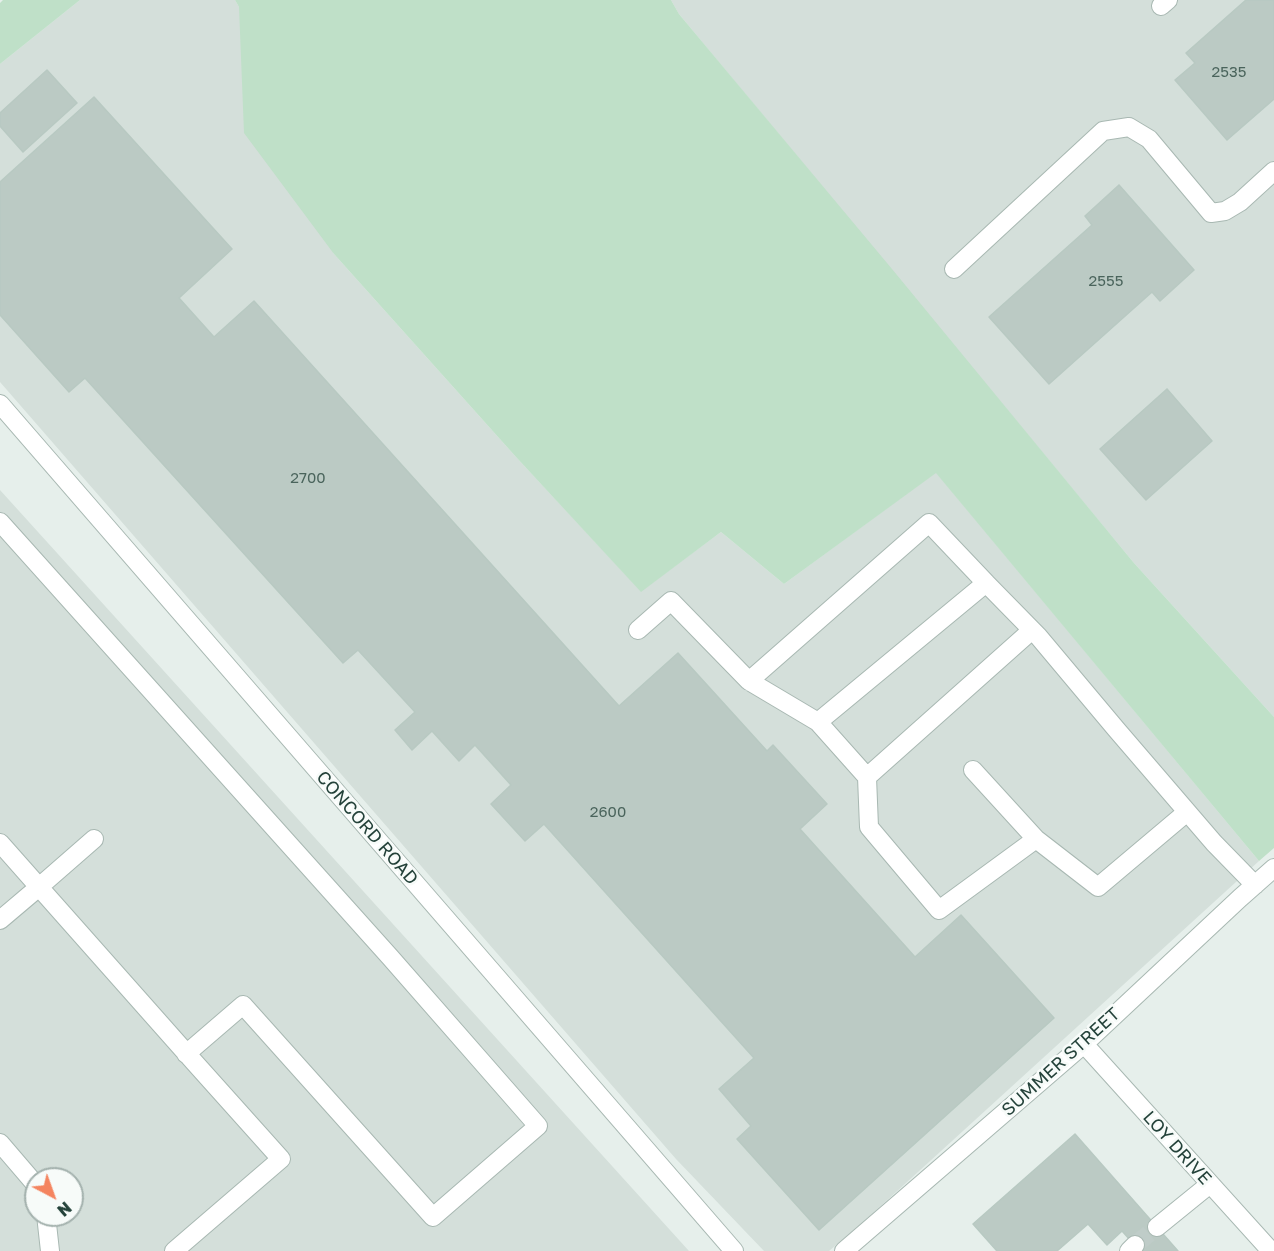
<!DOCTYPE html>
<html>
<head>
<meta charset="utf-8">
<style>
  body { margin:0 }
  #map { position:relative; width:1274px; height:1251px; overflow:hidden; background:#e6efeb; font-family:"Golos Text",sans-serif }
  canvas { display:block }
  .north { position:absolute; left:24px; top:1167px; width:60px; height:60px; box-sizing:border-box; background:#f7fbf9; border:2px solid #a3b1ad; border-radius:50%; rotate:139deg; font-size:16px; font-weight:700; line-height:24px; text-align:center; color:#24423a }
  .north::after { content:''; display:block; margin:auto; width:21px; height:27px; background:#f4845f; clip-path:polygon(50% 0,100% 100%,50% 72%,0 100%) }
</style>
</head>
<body>
<div id="map">
<canvas width="1274" height="1251"></canvas>
<div class="north">N</div>
</div>
<script>
const ctx = document.querySelector('canvas').getContext('2d');
ctx.lineJoin = 'round';
function fillPath(path, color) { ctx.fillStyle = color; ctx.fill(path, 'evenodd'); }
const toPath = rows => new Path2D(rows.map(r => 'M' + r).join(''));
function trace(path, color, width, dash) { ctx.strokeStyle = color; ctx.lineWidth = width; ctx.lineCap = dash ? 'butt' : 'round'; ctx.setLineDash(dash || []); ctx.stroke(path); }
function drawText(font, color, halo, rows, align = 'center') {
  ctx.font = font + ' "Golos Text",sans-serif'; ctx.lineWidth = 5; ctx.setLineDash([]); ctx.textBaseline = 'middle'; ctx.strokeStyle = halo; ctx.fillStyle = color; for (const [text, x, y, turn = 0] of rows) {
    ctx.save(); ctx.translate(x, y); ctx.rotate((+turn || 0) * Math.PI / 180); ctx.textAlign = isNaN(turn) ? turn : align; if (halo) ctx.strokeText(text, 0, 0); ctx.fillText(text, 0, 0); ctx.restore();
  }
}
const built = toPath([
  [80,0,235,0,239,7,334,254,516,457,641,591,721,532,784,584,936,472,1259,861,861,1224,829,1251,764,1251,676,1159,0,382,0,64],
  [671,0,1274,0,1274,717,1134,563,679,14],
  [0,490,689,1251,0,1251],
  [36,1179,72,1179,72,1215,36,1215]
]);
const green = toPath([
  [3,0,80,0,0,64,0,3],
  [235,0,671,0,679,14,892,269,1134,563,1274,717,1274,848,1259,861,936,473,784,584,721,532,641,592,516,457,334,254,244,133,239,7]
]);
const building = toPath([
  [1246,0,1274,0,1274,99,1227,140,1175,80,1195,63,1186,53,1246,0],
  [47,70,77,103,23,152,0,126,0,113,47,70],
  [94,97,232,249,179,298,214,337,254,301,619,706,678,653,767,751,773,745,827,804,800,829,915,957,961,915,1054,1018,819,1230,737,1139,751,1126,719,1089,754,1058,544,824,525,841,491,804,511,785,475,745,459,761,432,731,412,750,395,730,415,712,358,650,343,663,85,378,69,392,0,315,0,182,94,97],
  [1119,185,1194,270,1160,301,1152,292,1049,384,989,317,1092,225,1085,216,1119,185],
  [1167,389,1212,441,1146,500,1100,449,1167,389],
  [1075,1134,1178,1251,1140,1251,1122,1231,1107,1245,1088,1224,1057,1251,997,1251,973,1224,1075,1134]
]);
const minorTunnel = toPath([
  [1135,1245,1157,1227]
]);
const minor = toPath([
  [1161,6,1168,0],
  [954,269,1103,131,1129,127,1149,139,1211,213,1225,211,1240,202,1274,171],
  [0,404,734,1251],
  [0,522,390,957,538,1126,433,1217,243,1005,186,1054],
  [638,630,671,601,749,681],
  [818,722,749,681,929,523,986,583],
  [973,770,1036,839],
  [867,777,1032,630],
  [1187,812,1098,887,1036,839,939,910,869,827,867,777,818,722,986,583,1038,636,1116,729,1214,843,1255,885],
  [0,843,39,887,94,839],
  [0,920,39,887,195,1063,281,1159,174,1251],
  [1084,1044,1271,1251],
  [0,1143,36,1185],
  [46,1215,50,1251],
  [1157,1227,1210,1184],
  [844,1251,1084,1044,1240,898,1274,868],
  [1129,1251,1135,1245]
]);
const numberNames = [
  ["2535",1229,72],
  ["2555",1106,281],
  ["2700",308,478],
  ["2600",608,812]
];
const streetNames = [
  ["CONCORD ROAD",367,828,49],
  ["SUMMER STREET",1061,1062,-42],
  ["LOY DRIVE",1177,1148,48]
];
fillPath(built, '#d4dfda');
fillPath(green, '#bfe0c8');
fillPath(building, '#bbcac4');
trace(building, '#b8c9c2', 1.5);
trace(minorTunnel, '#bfccc8', 18, [18, 9]);
trace(minor, '#a8b8b2', 20);
trace(minor, '#fff', 18);
drawText('15px', '#4a645c', null, numberNames);
drawText('18px', '#24423a', '#f7fbf9', streetNames);
</script>
</body>
</html>
